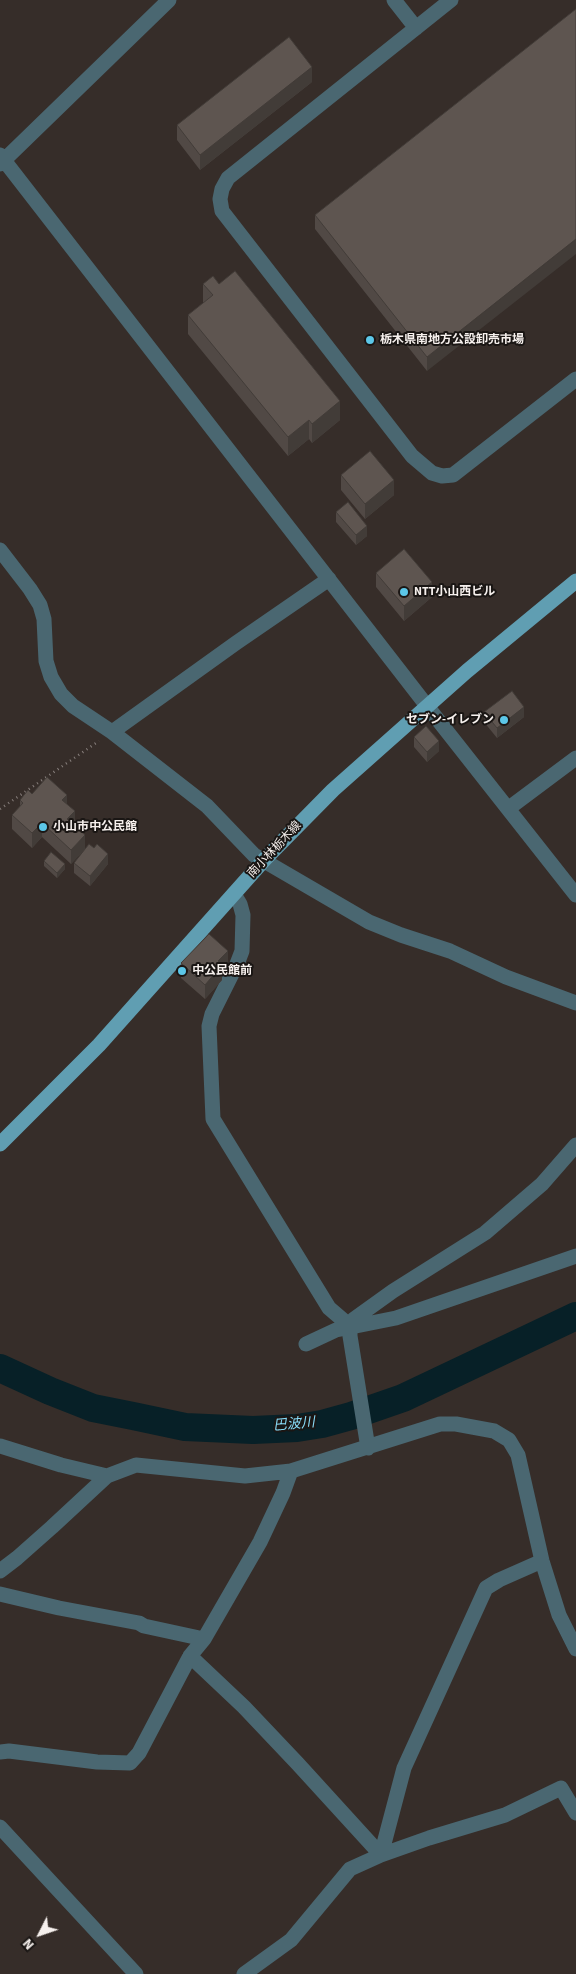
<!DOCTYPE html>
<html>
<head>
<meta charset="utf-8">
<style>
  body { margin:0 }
  #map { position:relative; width:576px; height:1974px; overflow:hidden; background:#362d29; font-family:"Source Sans 3",sans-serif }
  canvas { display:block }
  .north { position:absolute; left:15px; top:1909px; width:50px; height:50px; -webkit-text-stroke:4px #1a1614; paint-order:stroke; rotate:229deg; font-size:14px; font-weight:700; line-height:20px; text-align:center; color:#f6f0ed }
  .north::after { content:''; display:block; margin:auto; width:18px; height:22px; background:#f6f0ed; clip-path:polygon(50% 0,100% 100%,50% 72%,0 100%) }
</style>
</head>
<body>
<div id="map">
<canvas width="576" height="1974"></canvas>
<div class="north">N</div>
</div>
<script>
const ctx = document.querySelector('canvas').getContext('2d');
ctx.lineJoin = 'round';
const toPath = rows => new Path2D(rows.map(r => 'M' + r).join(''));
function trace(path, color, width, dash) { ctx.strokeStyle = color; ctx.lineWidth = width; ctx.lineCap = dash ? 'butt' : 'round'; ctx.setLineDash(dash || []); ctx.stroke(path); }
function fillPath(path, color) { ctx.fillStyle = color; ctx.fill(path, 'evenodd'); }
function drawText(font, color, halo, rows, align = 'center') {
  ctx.font = font + ' "Source Sans 3","Noto Sans JP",sans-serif'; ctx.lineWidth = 4; ctx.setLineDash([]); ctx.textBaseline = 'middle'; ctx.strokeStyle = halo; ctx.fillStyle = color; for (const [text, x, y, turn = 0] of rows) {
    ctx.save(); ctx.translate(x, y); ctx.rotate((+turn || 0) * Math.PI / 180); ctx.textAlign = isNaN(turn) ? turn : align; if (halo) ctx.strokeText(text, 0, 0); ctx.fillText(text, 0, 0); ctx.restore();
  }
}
const river = toPath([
  [0,1368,50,1391,93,1408,133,1416,185,1427,253,1430,297,1428,322,1424,351,1416,403,1398,576,1316]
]);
const path = toPath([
  [0,809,99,741]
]);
const minor = toPath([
  [394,0,416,28],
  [451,0,228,178,222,189,220,199,222,211,412,456,432,473,442,476,453,475,576,379],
  [0,155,427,706,576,895],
  [0,164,169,0],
  [0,550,30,589,40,605,44,619,46,661,51,677,61,694,73,706,112,732,207,806,254,855,369,922,401,935,450,951,506,977,576,1003],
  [112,732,236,643,329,579],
  [509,808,576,758],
  [234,894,240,904,243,915,242,951,237,964,212,1014,209,1026,213,1119,329,1308,350,1326],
  [306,1344,336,1330,396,1318,576,1256],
  [0,1446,61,1465,107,1476],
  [368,1448,350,1336,350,1326,354,1319,393,1291,485,1233,542,1184,576,1145],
  [0,1571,17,1558,52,1527,107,1476,136,1465,245,1476,291,1471,440,1424,456,1424,494,1431,509,1440,518,1455,542,1561,559,1615,576,1649],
  [0,1594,59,1608,139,1623,144,1626,204,1639],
  [190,1656,244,1707,298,1764,381,1855],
  [0,1752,9,1751,97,1762,130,1763,139,1753,190,1656,204,1639,260,1542,283,1493,291,1471],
  [0,1827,136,1974],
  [381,1855,404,1768,486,1588,499,1580,542,1561],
  [244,1974,291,1940,350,1869,381,1855,429,1838,505,1815,561,1788,576,1813]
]);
const major = toPath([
  [0,1144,99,1045,264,860,333,790,467,671,576,581]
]);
const wall = toPath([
  [576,9,427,371,315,229,315,215],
  [312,82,200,170,177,140,177,125],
  [203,284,340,420,312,443,309,439,288,456,188,334,188,315,203,303],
  [341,475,394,495,365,519,341,490],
  [336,512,367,536,356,545,336,522],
  [376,573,432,597,404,621,376,587],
  [484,712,524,717,497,738,484,722],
  [414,737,439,751,427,762,414,747],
  [32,794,67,804,75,825,85,849,71,864,42,837,32,848,12,829,12,815,20,807,20,800],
  [44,861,65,869,57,878,44,866],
  [74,863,108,864,90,886,74,873],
  [181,963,228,966,222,972,222,980,205,999,181,978]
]);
const shadedWall = toPath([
  [312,67,312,82,200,170,200,155],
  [576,239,576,254,427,371,427,357],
  [340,401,340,420,312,443,312,424],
  [309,420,309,439,288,456,288,437],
  [394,480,394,495,365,519,365,504],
  [367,526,367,536,356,545,356,535],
  [432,582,432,597,404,621,404,606],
  [524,707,524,717,497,738,497,728],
  [439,741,439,751,427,762,427,752],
  [67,795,67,809,62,800],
  [75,811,75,825,67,819],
  [42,823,42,837,32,848,32,833],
  [85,835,85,849,71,864,71,850],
  [108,854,108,864,90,886,90,876],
  [65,864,65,869,57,878,57,873],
  [228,951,228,966,222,972,222,980,205,999,205,985,218,961]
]);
const building = toPath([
  [576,9,576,239,427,357,315,215,576,9],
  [289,37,312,67,200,155,177,125,289,37],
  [235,271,340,401,312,424,309,420,288,437,188,315,213,295,203,284,213,276,219,284,235,271],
  [370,451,394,480,365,504,341,475,370,451],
  [348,502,367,526,356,535,336,512,348,502],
  [404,549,432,582,404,606,376,573,404,549],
  [512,691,524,707,497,728,484,712,512,691],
  [426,726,439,741,427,752,414,737,426,726],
  [47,777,67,795,62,800,75,811,67,819,85,835,71,850,42,823,32,833,12,815,23,803,20,800,28,790,32,794,47,777],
  [89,844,94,848,97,844,108,854,90,876,74,863,89,844],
  [51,852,65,864,57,873,44,861,51,852],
  [209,934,228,951,218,961,222,965,205,985,181,963,209,934]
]);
const markers = [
  [370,340,5,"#5cc7e8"],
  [404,592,5,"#5cc7e8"],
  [504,720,5,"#5cc7e8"],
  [43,827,5,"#5cc7e8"],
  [182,971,5,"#5cc7e8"]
];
const poiNames = [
  ["栃木県南地方公設卸売市場",380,340],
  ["NTT小山西ビル",414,592],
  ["セブン-イレブン",494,720,"right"],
  ["小山市中公民館",53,827],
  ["中公民館前",192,971]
];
const streetNames = [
  ["南小林栃木線",275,850,-47]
];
const waterNames = [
  ["巴波川",294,1425,-5]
];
trace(river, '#072027', 28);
trace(path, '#877f7c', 2.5, [1, 4]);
trace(minor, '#4a6771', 15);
trace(major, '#609eb2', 15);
fillPath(wall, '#514945');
fillPath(shadedWall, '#423c38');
fillPath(building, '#5e5550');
trace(building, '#423c38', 1);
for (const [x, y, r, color] of markers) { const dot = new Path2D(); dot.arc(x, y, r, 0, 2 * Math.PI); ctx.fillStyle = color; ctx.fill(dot); trace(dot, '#1a1614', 2); }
drawText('bold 12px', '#f6f0ed', '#1a1614', poiNames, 'left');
drawText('12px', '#f6f0ed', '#1a1614', streetNames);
drawText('italic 14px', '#87dbf7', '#1a1614', waterNames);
</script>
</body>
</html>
